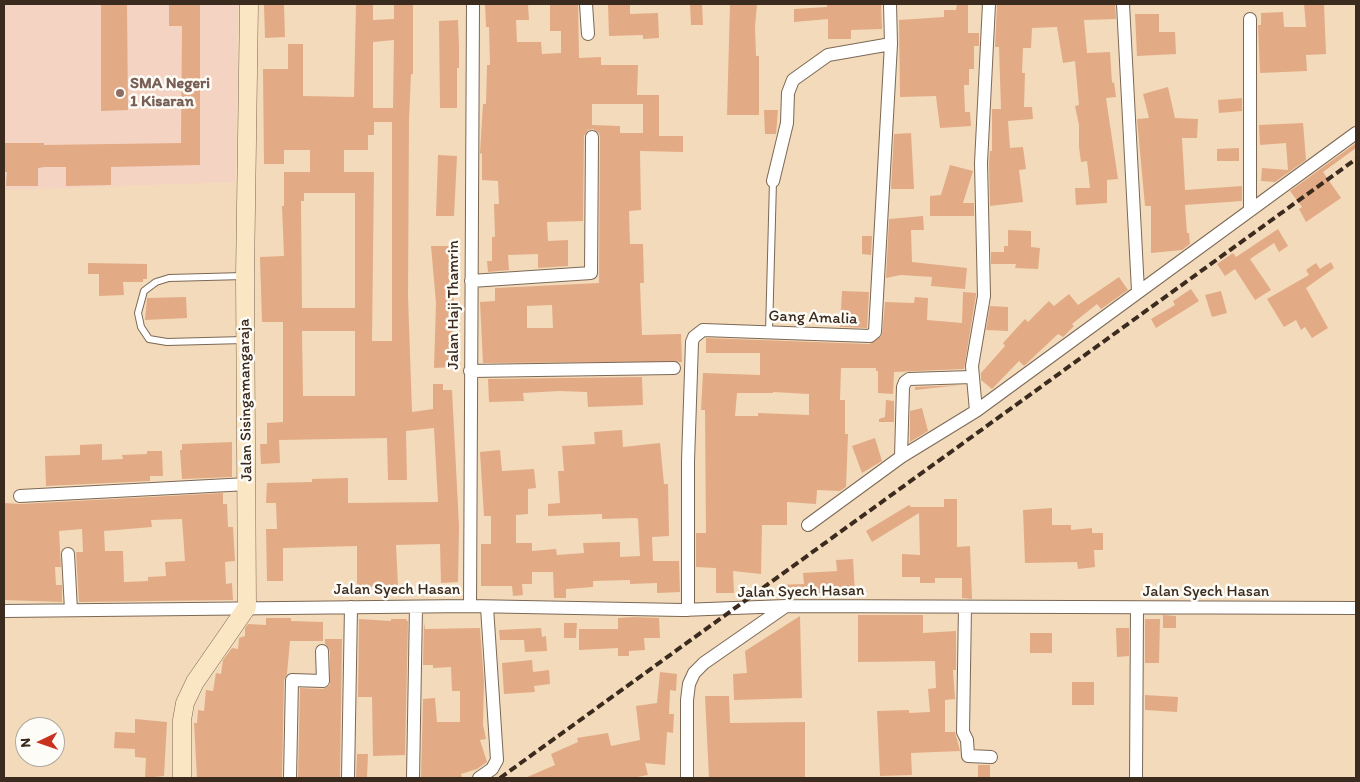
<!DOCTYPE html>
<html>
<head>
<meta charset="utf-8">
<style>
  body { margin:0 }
  #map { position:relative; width:1360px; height:782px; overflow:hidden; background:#f3daba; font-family:Itim,sans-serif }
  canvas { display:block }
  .frame { position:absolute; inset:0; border:5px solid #3b2a1e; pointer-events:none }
  .north { position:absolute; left:15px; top:717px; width:50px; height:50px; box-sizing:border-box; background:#fdfcf7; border:1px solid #afa8a0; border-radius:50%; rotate:267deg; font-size:14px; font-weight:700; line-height:20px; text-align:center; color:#3b2a1e }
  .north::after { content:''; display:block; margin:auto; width:18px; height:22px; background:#c8321e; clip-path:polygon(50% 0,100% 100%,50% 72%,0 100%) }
</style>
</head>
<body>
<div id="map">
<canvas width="1360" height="782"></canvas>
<div class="frame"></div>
<div class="north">N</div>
</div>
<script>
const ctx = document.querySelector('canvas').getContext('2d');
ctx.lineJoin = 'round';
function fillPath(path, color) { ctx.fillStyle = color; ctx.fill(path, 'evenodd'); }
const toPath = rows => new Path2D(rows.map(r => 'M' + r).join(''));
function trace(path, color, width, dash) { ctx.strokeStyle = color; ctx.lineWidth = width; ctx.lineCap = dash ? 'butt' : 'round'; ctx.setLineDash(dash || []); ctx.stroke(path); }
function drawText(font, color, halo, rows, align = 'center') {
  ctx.font = font + ' Itim,sans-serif'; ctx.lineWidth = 5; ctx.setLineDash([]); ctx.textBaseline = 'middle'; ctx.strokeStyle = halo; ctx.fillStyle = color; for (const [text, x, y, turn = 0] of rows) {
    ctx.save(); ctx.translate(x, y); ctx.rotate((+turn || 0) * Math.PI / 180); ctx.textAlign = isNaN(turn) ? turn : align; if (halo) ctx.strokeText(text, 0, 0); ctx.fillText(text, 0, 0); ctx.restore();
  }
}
const built = toPath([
  [4,4,238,4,235,182,4,190]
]);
const building = toPath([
  [101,4,127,4,128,110,101,111],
  [169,4,200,4,200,165,111,167,111,185,66,186,66,167,45,167,38,168,38,186,6,186,7,172,4,172,4,143,44,143,44,145,181,143,182,26,169,26],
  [356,4,373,4,373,20,394,19,394,4,413,4,413,74,411,74,409,120,408,296,412,412,433,409,433,384,443,384,443,390,452,390,459,526,458,582,441,583,440,544,396,545,398,586,357,587,357,546,283,548,283,581,267,581,266,529,277,529,276,503,266,503,267,483,312,482,312,479,348,478,348,503,438,502,434,428,406,431,407,480,388,480,387,438,279,440,280,463,261,464,260,444,267,444,267,423,283,422,283,322,262,322,260,257,284,256,282,206,284,206,284,172,310,172,310,150,284,150,284,164,264,164,263,69,288,69,288,44,303,44,303,96,354,97],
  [394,40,393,108,373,108,373,42],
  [374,122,392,122,392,341,372,341,374,172,344,172,344,150,368,150,368,135,374,135],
  [304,193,355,193,355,308,302,308,301,201,304,201],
  [302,331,355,331,355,396,303,396],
  [485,4,528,4,529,20,516,20,517,42,541,42,542,54,561,53,561,31,550,31,550,4,578,4,579,58,601,57,601,65,638,65,637,95,659,95,659,136,683,136,683,152,640,151,641,210,629,211,630,244,643,244,644,283,640,283,642,335,681,334,682,362,483,363,480,302,495,301,495,288,599,283,600,137,599,133,593,129,588,130,584,136,583,221,547,222,548,241,568,240,568,266,538,268,538,254,508,255,509,270,488,272,487,261,492,261,492,237,495,237,494,204,499,204,498,181,482,180,482,154,480,153,483,104,486,104,487,65,490,65,489,27,486,27],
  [592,104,643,104,643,133,620,133,620,126,592,125],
  [552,305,553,328,527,328,527,306],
  [608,4,630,4,630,14,658,13,659,38,643,39,643,35,609,36],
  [690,4,702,4,703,25,691,25],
  [730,4,757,4,755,27,756,56,759,56,759,115,727,115],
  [827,4,881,4,882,29,851,30,851,39,828,39,828,19,794,22,794,9,827,7],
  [957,4,968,4,968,33,979,33,979,46,974,46,974,69,969,69,969,85,964,85,965,112,970,112,971,126,940,128,936,96,900,97,899,20,944,17,944,10,956,10],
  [997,4,1115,4,1116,19,1084,20,1087,53,1110,52,1112,83,1114,82,1116,97,1106,98,1118,179,1107,180,1107,203,1076,205,1075,188,1090,188,1087,161,1081,162,1079,147,1079,125,1075,106,1079,105,1075,61,1063,63,1057,27,1032,28,1031,48,1023,48,1022,73,1025,73,1024,107,1032,107,1033,119,1008,121,1010,148,1023,147,1026,169,1019,170,1023,202,990,206,989,163,990,151,992,151,992,109,1001,109,999,47,995,47],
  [1304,4,1324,4,1326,54,1306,55,1307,71,1260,73,1258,25,1261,25,1261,13,1283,12,1284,27,1306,27],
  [264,5,284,5,285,37,265,38],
  [1135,14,1159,14,1159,32,1175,32,1176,54,1137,56],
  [458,20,459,47,459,68,457,68,457,108,440,108,439,21],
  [1168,87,1175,118,1198,119,1197,138,1182,138,1185,190,1242,186,1242,201,1185,205,1187,233,1189,233,1190,244,1182,250,1151,253,1151,206,1145,206,1137,119,1149,118,1143,94],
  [1242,98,1242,111,1219,113,1218,100],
  [764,110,778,110,776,134,765,134],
  [1303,123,1306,160,1275,182,1261,181,1262,168,1288,170,1286,143,1260,145,1259,125],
  [911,133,914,189,891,189,894,134],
  [1356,143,1356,148,1323,172,1341,198,1306,222,1299,209,1302,207,1290,191],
  [1239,148,1239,161,1217,161,1217,149],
  [438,155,457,156,454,216,436,216],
  [950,165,973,171,963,203,974,203,974,216,930,216,930,196,941,195],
  [923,216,924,230,911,230,912,262,967,268,965,289,931,286,932,277,901,275,886,278,889,219],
  [1278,229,1288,246,1279,252,1274,243,1250,259,1271,290,1255,300,1235,269,1225,276,1217,264,1233,253,1236,257],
  [1008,230,1031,231,1031,247,1040,248,1038,269,1015,268,1016,264,991,264,991,252,1004,252,1004,246,1008,246],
  [862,236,872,236,871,255,862,254],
  [431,246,451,246,454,306,456,306,455,321,452,321,454,367,434,368,436,303],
  [1331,262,1334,268,1306,288,1328,328,1312,338,1305,327,1301,330,1296,320,1284,327,1267,299,1309,275,1306,270,1316,263,1320,269],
  [88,263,147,264,147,279,143,279,143,282,123,282,124,295,99,296,99,274,88,274],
  [1119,277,1128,290,1101,309,1097,304,1072,324,1074,326,1063,337,1058,334,1024,366,1019,361,992,389,981,380,981,373,1005,346,1003,343,1025,319,1028,322,1049,301,1054,306,1069,294,1078,305],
  [1191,289,1199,301,1156,328,1151,319,1175,305,1173,301],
  [842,291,869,292,867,328,840,327],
  [1221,291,1227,313,1212,317,1205,295],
  [963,292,976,293,976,295,964,369,894,372,893,394,878,393,878,371,876,371,876,368,841,368,840,400,845,400,845,434,848,434,846,487,840,491,817,490,816,504,787,502,787,525,762,525,761,574,733,571,734,593,716,593,716,568,696,567,696,533,706,533,705,410,701,410,703,373,760,375,760,353,706,353,706,338,870,344,882,335,885,302,914,303,915,297,928,298,927,320,962,323],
  [773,392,809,394,809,415,758,413,758,416,735,416,737,393,773,393],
  [186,297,187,318,145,320,147,298],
  [990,306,1008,307,1008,331,986,330],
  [642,377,643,405,588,407,587,392,559,391,523,393,524,401,489,402,488,379],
  [961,385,915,390,915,387],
  [886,400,894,401,894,422,879,422,879,419,885,417],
  [922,408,928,431,910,442,910,411],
  [622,430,623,447,660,443,664,484,668,484,669,536,652,537,653,561,679,561,680,592,657,593,657,583,630,584,630,580,593,581,593,587,566,589,566,598,554,598,553,572,532,572,532,584,522,584,523,595,513,596,512,586,481,586,481,544,491,544,491,516,484,516,480,452,500,450,502,471,534,469,536,488,528,489,528,514,516,515,516,543,532,543,532,551,556,549,557,555,584,553,583,543,620,542,620,557,640,556,638,519,636,518,602,519,602,514,548,516,548,504,560,503,558,471,564,471,562,446,595,444,594,432],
  [875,438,882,461,862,473,852,446],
  [232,442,232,477,182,479,180,450,182,450,182,444],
  [102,444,102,460,123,459,122,455,147,454,147,451,162,451,163,476,150,476,150,481,46,486,45,456,80,455,80,445],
  [223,493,223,504,227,504,228,527,233,527,235,561,225,562,226,584,232,583,233,600,79,602,76,552,83,552,82,529,59,531,61,567,55,567,56,585,62,585,62,602,4,600,4,503,20,504],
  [182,519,185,561,165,562,166,576,148,577,148,581,124,582,123,551,105,551,104,531,152,527,151,520],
  [944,499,957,499,957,547,970,546,972,599,962,598,962,578,935,578,935,583,920,583,920,577,902,577,902,554,920,555,919,513,872,542,866,531,909,505,911,507,944,507],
  [1052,508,1052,525,1071,525,1071,530,1092,528,1092,533,1103,533,1103,550,1094,550,1095,567,1078,569,1077,562,1025,563,1023,510],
  [853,559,855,593,778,598,778,585,804,584,803,573,837,571,836,560],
  [858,615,923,615,923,633,956,631,956,670,953,670,955,699,945,700,945,732,955,732,960,751,911,753,912,775,880,776,877,711,909,710,909,713,930,712,928,689,936,688,935,661,858,662],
  [1163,615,1176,616,1176,628,1163,628],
  [800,616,802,698,734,700,733,674,747,673,745,651],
  [634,617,659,618,660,638,644,638,645,650,629,651,629,656,618,656,618,648,579,650,579,629,618,629,618,618],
  [266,618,291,618,291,621,323,622,323,641,290,641,287,674,284,680,282,777,197,778,194,723,197,723,198,710,204,711,206,690,213,691,216,673,221,674,223,660,232,648,238,649,239,638,245,636,245,628,248,624,266,625],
  [359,619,391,621,391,619,406,619,408,622,405,755,373,756,372,697,358,697],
  [1145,619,1160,619,1159,663,1145,663],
  [424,622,425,629,480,628,484,682,483,725,486,739,480,740,487,762,477,769,461,774,462,778,421,778,423,699,435,698,437,722,460,722,460,691,452,691,451,667,433,668,433,665,423,665],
  [564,623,577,623,576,638,564,638],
  [541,628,542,637,546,636,547,651,525,652,524,640,500,640,499,630],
  [1116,628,1129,628,1129,656,1117,657],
  [1030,633,1052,633,1052,653,1030,653],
  [325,639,342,639,340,778,298,777,300,688,323,689,330,685,330,651,325,644],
  [532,660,533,672,549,670,550,684,534,686,535,692,504,694,502,663],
  [660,672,677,674,676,691,670,690,669,714,674,714,673,733,667,732,665,765,645,763,648,775,632,778,525,778,555,765,551,754,578,742,577,738,608,733,611,746,640,740,636,706,657,703],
  [1072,682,1094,682,1094,705,1072,705],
  [1145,695,1178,697,1177,712,1145,710],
  [705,696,729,696,730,723,805,722,805,777,709,778],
  [135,719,167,722,164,776,145,778,146,758,135,757,135,749,114,748,115,732,135,733],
  [357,754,368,754,367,778,356,778],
  [978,765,990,765,990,778,978,778]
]);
const lane = toPath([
  [244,276,169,278,156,282,144,291,138,313,141,327,149,339,167,342,244,340],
  [769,332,773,181]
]);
const street = toPath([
  [586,4,588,34],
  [1123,4,1138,291],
  [773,181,787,123,788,93,793,80,828,55,891,44],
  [1250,210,1250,19],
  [471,281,591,273,592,137],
  [470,371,674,368],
  [976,411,972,366,984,296,981,163,989,4],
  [901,457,903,387,905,382,909,379,972,377],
  [20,496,248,484],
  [808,525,901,457,976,411,1356,133],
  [68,554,71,610],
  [470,606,473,4],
  [965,607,963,732,967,740,968,756,991,757],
  [688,610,688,461,692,342,694,337,703,330,870,336,875,332,891,44,890,4],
  [4,611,470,606,682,610,786,606,1356,608],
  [290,778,292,680,323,681,322,651],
  [348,778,351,607],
  [413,778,416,607],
  [479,778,492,769,497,760,487,607],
  [687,778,687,700,689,684,694,673,704,663,786,606],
  [1136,778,1137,608]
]);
const secondary = toPath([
  [182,778,182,720,185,703,195,682,247,607,245,276,249,4]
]);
const rail = toPath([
  [500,778,1356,159]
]);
const markers = [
  [120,93,5,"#8d6e63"]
];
const educationNames = [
  ["SMA Negeri",130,84],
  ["1 Kisaran",130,102]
];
const streetNames = [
  ["Jalan Haji Thamrin",454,305,-90],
  ["Gang Amalia",813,318,2],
  ["Jalan Sisingamangaraja",246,400,-91],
  ["Jalan Syech Hasan",397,590],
  ["Jalan Syech Hasan",801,592,-1],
  ["Jalan Syech Hasan",1206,592]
];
fillPath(built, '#f5d3c2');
fillPath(building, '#e2ab86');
trace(lane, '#7b6855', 8);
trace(street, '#7b6855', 14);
trace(secondary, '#7b6855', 19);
trace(lane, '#fff', 6);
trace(street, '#fff', 12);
trace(secondary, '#fbe6c4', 18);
trace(rail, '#3b2a1e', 4, [8, 4]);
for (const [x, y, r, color] of markers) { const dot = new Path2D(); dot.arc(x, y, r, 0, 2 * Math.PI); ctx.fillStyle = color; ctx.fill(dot); trace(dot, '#fdfcf7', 2); }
drawText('bold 16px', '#785e54', '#fdfcf7', educationNames, 'left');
drawText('16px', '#3b2a1e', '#fdfcf7', streetNames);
</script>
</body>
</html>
